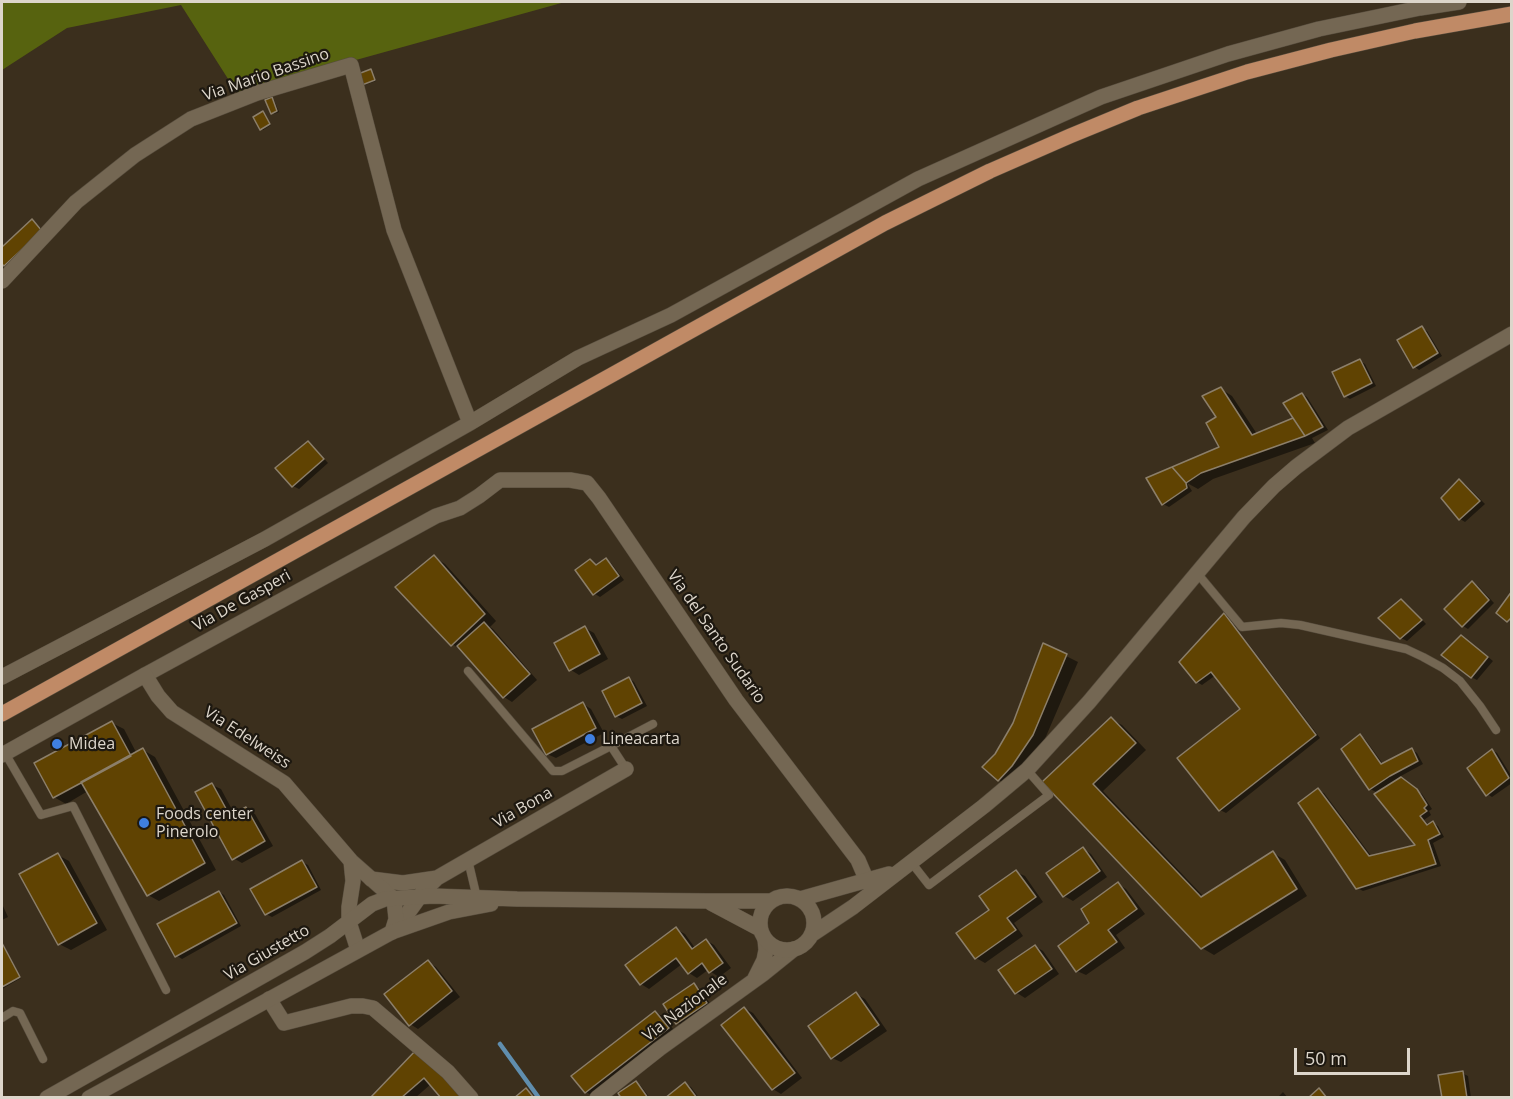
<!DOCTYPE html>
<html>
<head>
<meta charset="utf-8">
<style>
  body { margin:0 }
  #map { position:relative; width:1513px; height:1099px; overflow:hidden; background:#3b2f1d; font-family:"Open Sans",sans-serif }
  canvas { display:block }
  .frame { position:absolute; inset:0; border:3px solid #ddd6cb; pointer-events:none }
  .scale { position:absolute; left:1294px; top:1048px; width:116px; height:27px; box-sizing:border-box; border:3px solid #ddd6cb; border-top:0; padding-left:8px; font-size:18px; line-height:21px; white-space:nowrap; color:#ddd6cb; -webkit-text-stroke:4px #1d1810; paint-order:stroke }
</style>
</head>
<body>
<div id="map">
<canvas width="1513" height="1099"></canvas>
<div class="frame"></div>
<div class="scale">50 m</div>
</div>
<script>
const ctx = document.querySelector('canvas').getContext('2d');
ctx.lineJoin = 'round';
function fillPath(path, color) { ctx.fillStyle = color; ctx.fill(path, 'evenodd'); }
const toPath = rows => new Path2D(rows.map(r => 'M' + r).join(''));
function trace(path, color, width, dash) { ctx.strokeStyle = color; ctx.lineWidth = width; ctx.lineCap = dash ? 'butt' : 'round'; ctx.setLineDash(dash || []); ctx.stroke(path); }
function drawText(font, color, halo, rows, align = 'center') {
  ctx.font = font + ' "Open Sans",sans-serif'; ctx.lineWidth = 4.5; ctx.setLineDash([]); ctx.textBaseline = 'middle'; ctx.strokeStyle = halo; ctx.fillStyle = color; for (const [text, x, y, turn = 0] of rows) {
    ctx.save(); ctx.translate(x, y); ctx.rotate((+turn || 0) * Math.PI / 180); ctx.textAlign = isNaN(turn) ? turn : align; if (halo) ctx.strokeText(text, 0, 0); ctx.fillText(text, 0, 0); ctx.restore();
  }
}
const forest = toPath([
  [2,2,565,2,237,93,181,5,67,28,2,70]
]);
const shadow = toPath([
  [371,71,373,72,376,81,365,85,363,84],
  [272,99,274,100,279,112,274,114,272,113],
  [263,113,265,114,271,125,263,130,261,129],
  [32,221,37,224,47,234,10,268,2,261,2,249],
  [1422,328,1427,331,1442,356,1419,370,1414,366],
  [1360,361,1365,364,1376,386,1350,399,1345,396],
  [1221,389,1232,396,1257,434,1295,419,1302,394,1307,397,1328,430,1312,438,1315,443,1213,479,1198,489,1187,483,1192,491,1169,507,1163,504,1148,479,1221,448,1219,418],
  [308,443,313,446,328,463,299,489,293,486,278,469],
  [1460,481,1465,484,1485,504,1465,522,1460,519],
  [434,557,445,564,496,621,490,627,493,629,537,680,512,702,504,697,463,651,452,644],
  [606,560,611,563,624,580,600,597,595,594,578,570,590,561,597,566],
  [1473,583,1478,586,1494,603,1468,629,1463,626],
  [1402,601,1407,604,1426,624,1407,641,1401,638,1380,618],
  [1224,615,1229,618,1320,738,1226,813,1220,810,1242,709,1216,675,1202,685,1197,682],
  [585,628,594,633,608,659,579,675,571,670],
  [1467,640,1493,661,1477,680,1471,677],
  [1044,645,1078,662,1044,741,1010,787,999,780,984,767,996,755,1014,723],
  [629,678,634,682,647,706,622,719,616,716],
  [583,704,591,709,604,733,556,758,547,754],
  [1111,719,1122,725,1146,750,1103,791,1204,897,1273,853,1285,860,1307,896,1214,955,1202,948,1044,782],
  [112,723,124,729,137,754,143,750,155,757,216,870,159,901,148,895,88,791,66,804,54,797],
  [1360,736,1365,739,1383,764,1412,750,1417,753,1423,764,1399,777,1422,794,1432,809,1429,811,1431,815,1424,820,1429,825,1433,823,1438,826,1444,837,1433,843,1441,866,1363,891,1357,888,1318,790,1324,793,1372,857,1418,846,1378,793,1370,789],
  [1492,750,1497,753,1512,777,1512,783,1492,797,1487,794],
  [212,785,221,789,235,815,246,809,255,814,273,846,242,863,233,858],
  [1083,849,1091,854,1107,877,1073,901,1064,896],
  [58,855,69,861,107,930,71,950,59,944],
  [302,862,308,865,321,890,272,917,266,914],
  [1016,872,1025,876,1043,902,1014,923,1023,936,985,963,976,958,958,934,991,910],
  [1118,884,1126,889,1145,914,1116,935,1125,948,1086,975,1077,971,1091,924],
  [219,892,224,895,241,926,182,959,176,955],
  [2,904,8,917,2,920],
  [676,929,685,934,695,948,706,940,714,945,731,968,719,977,708,970,697,978,689,973,682,964,649,989,641,984],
  [2,942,21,978,2,989],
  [1035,946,1043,951,1059,974,1025,998,1017,993,1000,970],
  [428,962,436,967,460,997,418,1029,410,1024],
  [694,985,699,988,712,1006,682,1026,677,1022],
  [856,994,865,999,887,1031,841,1062,832,1058],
  [744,1008,753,1013,802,1078,781,1094,773,1089],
  [655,1012,664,1017,676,1033,594,1097,586,1092],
  [419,1050,431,1084,415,1098,372,1098],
  [1462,1073,1468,1076,1471,1098,1443,1098],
  [636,1083,641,1086,650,1098,623,1098],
  [686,1084,691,1087,699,1098,668,1098],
  [1283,1092,1288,1098,1277,1098]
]);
const stream = toPath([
  [500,1044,539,1098]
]);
const building = toPath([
  [371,69,375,80,362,85,358,74,371,69],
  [272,97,277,111,271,114,265,100,272,97],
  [263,111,270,124,260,130,253,117,263,111],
  [32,219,42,231,4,266,2,264,2,247,32,219],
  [1422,326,1438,353,1413,368,1397,340,1422,326],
  [1360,359,1372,383,1344,397,1332,372,1360,359],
  [1221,387,1252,435,1293,418,1305,436,1201,473,1186,483,1172,467,1219,447,1206,423,1216,417,1202,396,1221,387],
  [1302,393,1323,427,1305,436,1283,403,1302,393],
  [308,441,324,459,292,487,275,468,308,441],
  [1172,467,1186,483,1187,488,1162,505,1146,478,1172,467],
  [1459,479,1480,501,1459,520,1441,498,1459,479],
  [434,555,485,614,451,646,395,587,434,555],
  [606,558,619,576,593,595,575,570,590,559,596,565,606,558],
  [1472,581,1489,600,1462,627,1444,609,1472,581],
  [1512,591,1512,617,1507,622,1496,613,1512,591],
  [1401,599,1422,620,1400,639,1378,618,1401,599],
  [1224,613,1316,735,1219,811,1177,758,1240,709,1211,672,1196,683,1179,662,1224,613],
  [484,622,530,674,503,698,457,646,484,622],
  [585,626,600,654,569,671,554,643,585,626],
  [1461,635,1488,657,1471,678,1441,655,1461,635],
  [1043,643,1067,654,1033,735,1012,766,998,781,982,767,995,754,1013,723,1043,643],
  [629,677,642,703,615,717,602,691,629,677],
  [583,702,596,728,546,755,532,729,583,702],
  [1111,717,1136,743,1093,784,1201,897,1273,851,1297,889,1201,949,1042,782,1111,717],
  [112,721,131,756,53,798,34,763,112,721],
  [1360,734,1381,764,1412,748,1418,761,1390,776,1369,790,1341,749,1360,734],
  [143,748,205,863,147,896,81,782,143,748],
  [1492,749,1509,778,1486,796,1467,768,1492,749],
  [1401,777,1417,789,1427,805,1424,808,1427,811,1420,816,1427,825,1433,821,1440,834,1428,840,1436,864,1356,889,1298,803,1318,788,1369,856,1415,845,1374,794,1401,777],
  [212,783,230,816,246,807,265,841,232,860,195,792,212,783],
  [1083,847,1100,871,1063,897,1046,873,1083,847],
  [58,853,97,923,58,945,19,874,58,853],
  [302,860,317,887,265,915,250,889,302,860],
  [1016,870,1036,897,1007,918,1016,930,975,959,956,933,989,910,979,896,1016,870],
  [1118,882,1137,909,1108,930,1117,942,1076,972,1058,946,1089,923,1081,909,1118,882],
  [219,891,237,923,175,957,157,924,219,891],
  [676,927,692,949,706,939,723,963,709,973,702,963,688,974,676,958,640,985,625,965,676,927],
  [2,943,20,977,2,987,2,943],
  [1035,945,1052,969,1015,994,998,970,1035,945],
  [428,960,452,991,409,1026,384,994,428,960],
  [694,983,707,1003,676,1024,663,1004,694,983],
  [856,992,879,1025,831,1059,808,1026,856,992],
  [744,1007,795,1073,772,1090,721,1025,744,1007],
  [655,1011,669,1028,585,1093,571,1076,655,1011],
  [418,1048,467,1098,441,1098,424,1078,401,1098,370,1098,418,1048],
  [1463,1071,1467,1098,1442,1098,1438,1075,1463,1071],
  [636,1081,648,1098,621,1098,618,1093,636,1081],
  [685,1082,697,1098,665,1098,685,1082],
  [526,1088,534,1098,514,1098,526,1088],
  [1319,1088,1327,1098,1308,1098,1319,1088]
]);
const service = toPath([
  [1197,573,1242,627,1281,623,1300,625,1406,649,1423,657,1443,668,1460,681,1480,706,1496,730],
  [468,671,553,771,562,771,611,746,626,769],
  [611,746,653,724],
  [5,753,41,815,73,806,166,990],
  [468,860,477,898],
  [911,862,929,885,1049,795,1027,770],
  [2,1018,13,1011,20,1013,43,1059]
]);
const minor = toPath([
  [2,281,76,202,135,155,191,119,257,93,351,65,394,230,470,423],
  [145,675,436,516,460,508,479,496,500,480,570,480,587,483,599,498,736,700,858,860,867,881],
  [2,677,265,539,470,423,578,358,671,315,918,179,1101,97,1228,54,1319,29,1420,8,1459,2],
  [371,879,403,883,437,878],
  [392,932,405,917,423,892,437,878,626,769],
  [269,999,284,1023,351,1006,363,1006,373,1008,448,1072,471,1098]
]);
const tertiary = toPath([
  [2,755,145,675,158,696,172,712,284,783,351,861,394,899,396,919,392,932],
  [351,861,353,881,349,907,349,922,358,950],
  [755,978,764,960,766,950,765,939],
  [597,1098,659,1049,763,974,794,949]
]);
const secondary = toPath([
  '760 923a27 27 0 1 1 54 0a27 27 0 1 1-54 0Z',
  [800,899,889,874],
  [711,903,760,929],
  [811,935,853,907,984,806,1027,770,1089,702,1244,517,1274,486,1296,467,1348,428,1512,334],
  [47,1098,305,952,330,936,372,904,385,899,433,896,517,899,708,901,771,901],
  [89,1098,392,932,449,912,491,904]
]);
const primary = toPath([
  [2,714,885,223,990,171,1070,136,1138,108,1247,72,1331,50,1415,31,1512,14]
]);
const markers = [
  [590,739,6,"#3f7fe0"],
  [57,744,6,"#3f7fe0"],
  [144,823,6,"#3f7fe0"]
];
const streetNames = [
  ["Via Mario Bassino",266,75,-19],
  ["Via De Gasperi",242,601,-29],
  ["Via del Santo Sudario",716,637,55],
  ["Via Edelweiss",247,738,33],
  ["Via Bona",523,808,-30],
  ["Via Giustetto",267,953,-30],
  ["Via Nazionale",685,1008,-37]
];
const poiNames = [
  ["Lineacarta",602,739],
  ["Midea",69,744],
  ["Foods center",156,814],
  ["Pinerolo",156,832]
];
fillPath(forest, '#57630f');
fillPath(shadow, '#0007');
trace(stream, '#608eae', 4.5);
fillPath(building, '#604302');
trace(building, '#8c7f6a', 1.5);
trace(service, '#564c3d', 9);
trace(minor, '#564c3d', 16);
trace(tertiary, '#564c3d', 16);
trace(secondary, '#564c3d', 16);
trace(primary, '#564c3d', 16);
trace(service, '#746753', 8);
trace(minor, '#746753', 15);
trace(tertiary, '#746753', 15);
trace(secondary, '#746753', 15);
trace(primary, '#c08a66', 15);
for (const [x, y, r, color] of markers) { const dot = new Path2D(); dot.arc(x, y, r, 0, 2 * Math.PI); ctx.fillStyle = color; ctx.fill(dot); trace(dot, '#1d1810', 2); }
drawText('16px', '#ddd6cb', '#1d1810', streetNames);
drawText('16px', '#ddd6cb', '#1d1810', poiNames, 'left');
</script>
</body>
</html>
